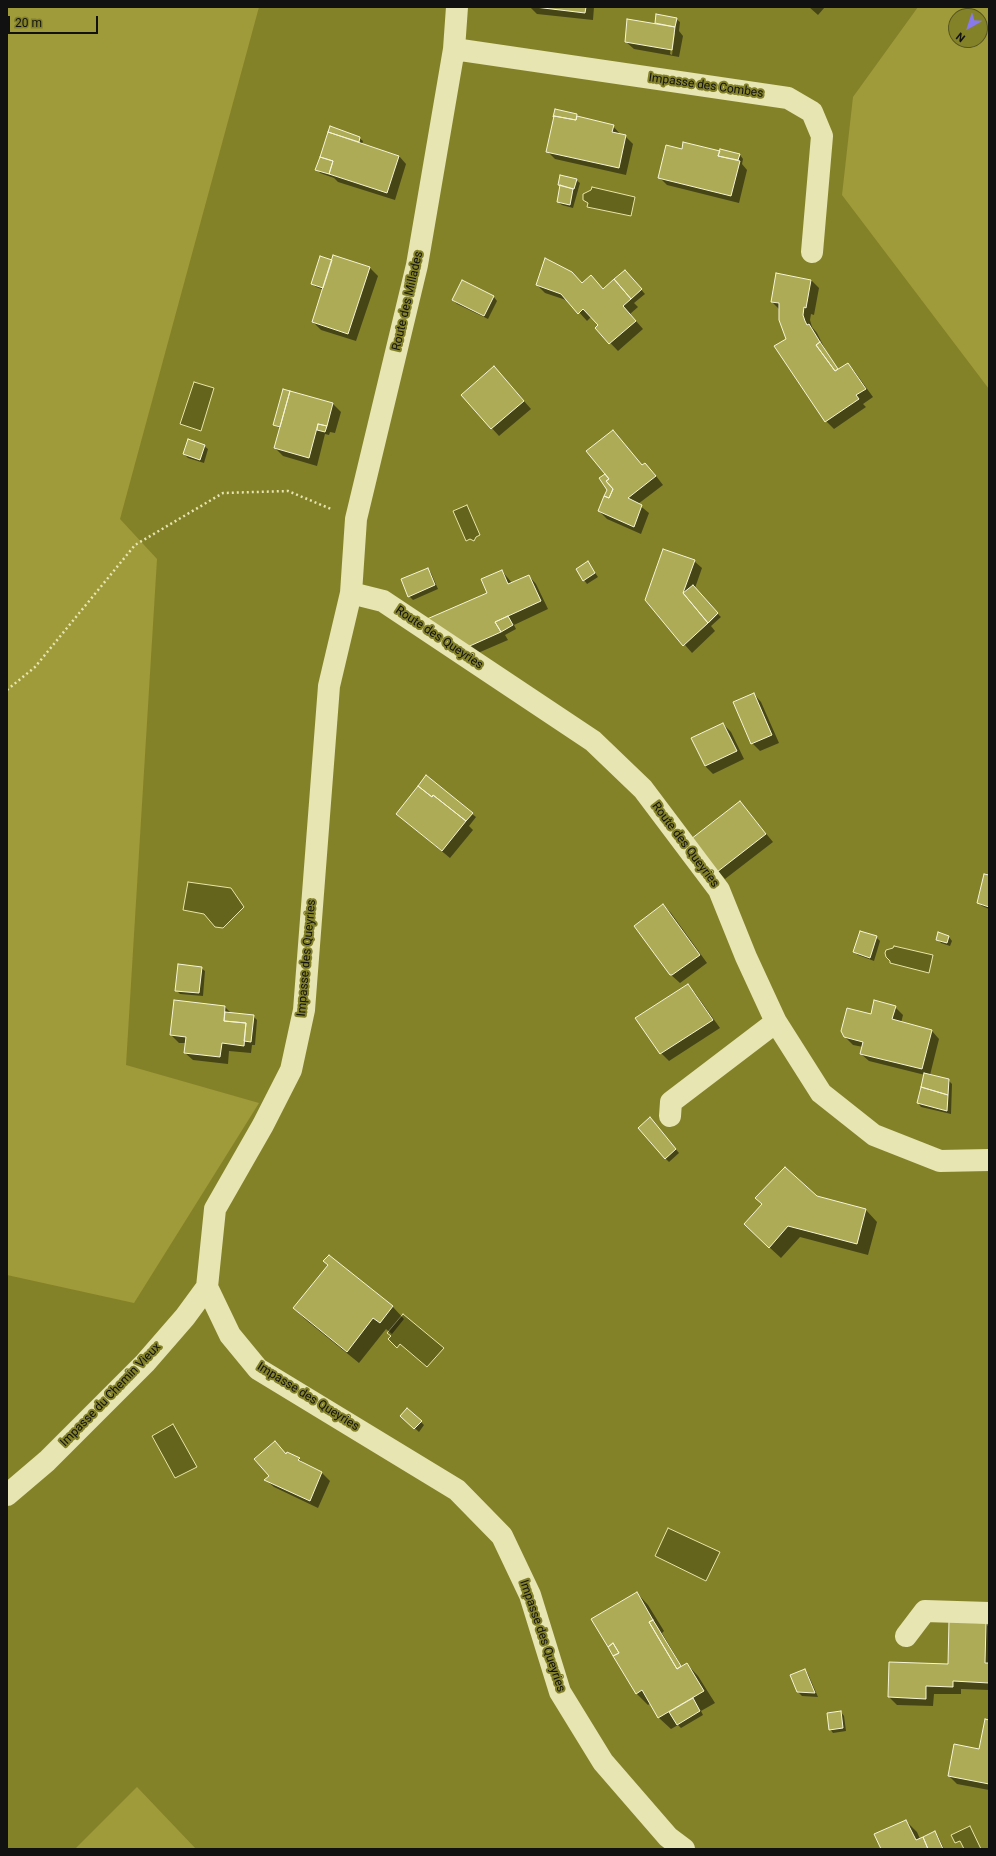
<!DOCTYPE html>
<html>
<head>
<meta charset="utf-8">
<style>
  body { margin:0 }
  #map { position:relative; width:996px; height:1856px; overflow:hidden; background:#848229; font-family:Roboto,sans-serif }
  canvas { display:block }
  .frame { position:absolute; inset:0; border:8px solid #111; pointer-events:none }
  .north { position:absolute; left:948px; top:8px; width:40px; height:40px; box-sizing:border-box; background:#848229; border:1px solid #56551f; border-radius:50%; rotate:219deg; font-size:11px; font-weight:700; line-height:16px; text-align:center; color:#111 }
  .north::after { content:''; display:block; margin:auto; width:14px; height:18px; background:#8879ee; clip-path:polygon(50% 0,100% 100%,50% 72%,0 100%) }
  .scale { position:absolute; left:8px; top:16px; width:90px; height:18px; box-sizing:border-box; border:2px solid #111; border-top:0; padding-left:5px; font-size:12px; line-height:14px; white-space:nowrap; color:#111; -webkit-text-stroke:3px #848229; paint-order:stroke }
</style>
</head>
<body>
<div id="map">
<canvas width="996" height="1856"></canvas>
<div class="frame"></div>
<div class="north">N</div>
<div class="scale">20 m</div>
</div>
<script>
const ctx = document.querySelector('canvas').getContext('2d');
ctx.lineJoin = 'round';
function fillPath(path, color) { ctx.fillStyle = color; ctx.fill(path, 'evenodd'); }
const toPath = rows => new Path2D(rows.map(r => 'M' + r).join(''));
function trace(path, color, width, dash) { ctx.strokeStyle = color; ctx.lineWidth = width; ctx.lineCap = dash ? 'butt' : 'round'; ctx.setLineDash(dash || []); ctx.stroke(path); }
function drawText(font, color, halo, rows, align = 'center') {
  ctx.font = font + ' Roboto,sans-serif'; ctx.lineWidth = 4; ctx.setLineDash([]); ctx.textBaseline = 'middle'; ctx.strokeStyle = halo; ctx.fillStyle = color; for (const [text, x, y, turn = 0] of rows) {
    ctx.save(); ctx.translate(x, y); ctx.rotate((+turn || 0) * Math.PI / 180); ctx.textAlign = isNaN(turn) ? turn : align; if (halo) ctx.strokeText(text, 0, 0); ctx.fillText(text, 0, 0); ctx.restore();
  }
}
const green = toPath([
  [7,7,259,7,120,519,157,559,126,1065,259,1103,134,1303,7,1275],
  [918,7,989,7,989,389,842,195,853,97],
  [956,16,980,16,980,40,956,40],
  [137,1787,196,1849,75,1849]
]);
const water = toPath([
  [592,187,635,197,631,216,587,207,588,203,583,200,583,194,591,190,592,187],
  [194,382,214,388,201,431,180,424,194,382],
  [467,505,480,535,476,537,474,541,470,539,466,541,453,511,467,505],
  [188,882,231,888,244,907,223,928,215,927,204,914,183,910,188,882],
  [894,946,933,955,929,973,890,963,890,961,886,957,885,953,886,950,893,948,894,946],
  [403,1314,444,1348,427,1367,400,1344,397,1348,388,1339,391,1336,387,1333,403,1314],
  [173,1424,197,1467,175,1478,152,1436,173,1424],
  [668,1528,720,1552,706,1581,655,1556,668,1528],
  [970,1826,981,1849,964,1849,960,1841,955,1843,951,1835,970,1826]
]);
const shadow = toPath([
  [530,7,594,7,593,20,537,14],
  [809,7,825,7,818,15],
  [676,19,680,22,679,31,683,36,679,57,634,49,626,42,658,25,656,23],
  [673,33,675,33,672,55,670,54],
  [556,110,613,126,621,135,625,136,633,144,626,175,555,159,547,151],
  [330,128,359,138,363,141,362,144,399,156,406,164,395,200,338,182,334,178,320,173,317,169],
  [682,150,740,155,743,159,742,164,747,170,739,203,667,185,659,177],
  [576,180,580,183,573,208,562,205,558,202,561,186],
  [334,257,370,268,378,276,356,341,321,330,313,322,324,290,316,287,312,283],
  [628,275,645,294,634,303,638,307,630,314,643,329,618,351,596,328,599,325,591,317,587,321,569,301,545,293,537,285,583,284,591,276,604,290],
  [811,280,819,288,814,315,811,314,810,320,812,327,817,333,826,351,838,370,848,364,855,372,873,397,863,404,866,407,834,429,826,421,787,339,780,310,772,302],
  [463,281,494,297,497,301,488,319,457,304,453,300],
  [501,375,531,409,499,436,462,395],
  [284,391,333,404,341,412,335,433,330,432,329,435,325,434,317,466,283,456,275,448,281,429,274,425],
  [204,446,208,449,204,463,188,458,184,454],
  [642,466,653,472,663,485,638,504,649,513,641,534,607,519,599,511,608,490,606,474],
  [694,561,702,568,695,588,707,622,709,623,718,614,721,617,711,626,715,631,692,653,646,600],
  [588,563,598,577,587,584,584,580],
  [427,569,431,573,438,589,413,600,409,596],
  [502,571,512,583,529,576,536,584,548,609,514,625,516,629,505,635,508,640,471,656,436,627,488,594],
  [754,694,761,702,779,743,760,751,752,743],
  [723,724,731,732,744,759,713,774,705,766,693,739],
  [740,802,773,842,725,879,718,871],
  [397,814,472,814,476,817,469,826,473,830,450,858],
  [989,876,989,909,982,906,978,902],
  [663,905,671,913,707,963,680,983,670,974],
  [939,934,949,937,952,941,950,946,941,943,937,939],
  [876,937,880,941,874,961,858,955,854,952],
  [201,968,205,971,203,996,180,994,176,990],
  [687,986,695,993,720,1028,669,1061,661,1053],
  [175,1001,225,1007,232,1014,253,1016,257,1020,255,1045,252,1045,251,1053,229,1051,228,1064,193,1060,185,1053,186,1043,179,1043,171,1035],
  [895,1007,903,1015,901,1023,932,1031,939,1039,930,1075,948,1080,952,1084,951,1114,921,1107,918,1103,925,1075,869,1061,861,1054,863,1047,853,1045,845,1037,871,1015],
  [653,1122,679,1153,669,1162,665,1158],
  [816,1197,866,1210,877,1222,868,1255,800,1237,781,1258,756,1235],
  [329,1256,393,1307,404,1319,392,1334,386,1329,359,1363,306,1320,294,1308,329,1266],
  [405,1419,421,1422,424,1425,419,1432],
  [287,1456,299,1459,306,1465,322,1473,330,1481,318,1508,274,1487,266,1480],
  [637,1593,648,1605,664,1631,662,1633,682,1667,687,1664,698,1676,715,1703,701,1711,703,1715,681,1728,678,1725,671,1729,659,1718,651,1703,648,1705,636,1693],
  [986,1624,989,1627,989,1690,961,1689,961,1694,934,1694,933,1706,897,1705,889,1697,949,1665],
  [805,1670,808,1674,818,1697,802,1696,798,1692],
  [841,1712,844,1716,846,1731,833,1733,830,1729],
  [989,1721,989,1790,957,1784,949,1776,980,1750],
  [906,1821,917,1832,920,1839,935,1833,938,1836,944,1849,882,1849]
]);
const building = toPath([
  [535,7,586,7,585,13,535,7],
  [656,14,677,18,675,27,655,23,656,14],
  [627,19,675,27,672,50,625,42,627,19],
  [555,109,577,114,576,120,554,116,553,117,555,109],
  [554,116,576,120,577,116,614,125,612,132,626,135,619,168,546,152,554,116],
  [330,126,360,137,359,142,328,132,330,126],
  [328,132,399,156,387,193,329,174,333,161,320,157,328,132],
  [683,142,720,151,718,156,740,161,731,196,658,178,666,145,682,149,683,142],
  [720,149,740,154,738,160,718,156,720,149],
  [320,157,333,161,329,174,315,170,320,157],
  [560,175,577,179,574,189,558,185,560,175],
  [560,185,573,189,570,205,557,202,560,185],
  [333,255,370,267,348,334,312,322,333,255],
  [320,256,332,260,323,288,311,284,320,256],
  [545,258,572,272,582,283,591,275,603,289,614,279,631,299,623,306,636,321,609,344,595,328,598,325,583,309,578,314,561,294,536,285,545,258],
  [625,270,642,289,631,299,614,279,625,270],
  [776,273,811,280,806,308,804,307,803,315,805,321,807,325,809,324,820,342,816,345,835,371,848,363,866,389,856,395,859,399,825,422,774,346,786,339,779,320,779,303,771,302,776,273],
  [462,280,494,296,484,316,452,300,462,280],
  [820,342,838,369,835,371,816,345,820,342],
  [494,366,524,401,491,429,461,395,494,366],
  [283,389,290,391,280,427,273,425,283,389],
  [290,391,333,403,327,426,318,424,309,458,274,448,290,391],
  [318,424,327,426,325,432,317,430,318,424],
  [613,430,642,465,645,463,656,476,628,498,642,505,634,527,598,511,604,496,609,498,613,489,606,481,609,479,586,451,613,430],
  [188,439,205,445,200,460,183,454,188,439],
  [605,474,609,479,606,481,613,489,609,498,604,496,607,490,599,478,605,474],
  [663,549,695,560,683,593,708,623,683,646,645,600,663,549],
  [588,561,595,573,583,581,576,569,588,561],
  [428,568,435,585,408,597,401,579,428,568],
  [502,570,508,584,529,575,541,601,495,622,501,632,463,649,427,619,487,593,481,579,502,570],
  [693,585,718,613,708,623,683,593,693,585],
  [508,616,513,625,501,632,495,622,508,616],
  [754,693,772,735,751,744,733,702,754,693],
  [723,723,737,751,705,766,691,738,723,723],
  [426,775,473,813,466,821,433,795,432,797,418,786,426,775],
  [418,786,432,797,433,795,466,821,442,851,396,814,418,786],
  [740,801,766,834,717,872,691,839,740,801],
  [984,874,989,875,989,907,977,903,984,874],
  [663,904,700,955,672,975,670,975,634,926,663,904],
  [860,931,877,936,870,958,853,952,860,931],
  [938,932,949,936,947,943,936,940,938,932],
  [178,964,202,967,199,993,175,991,178,964],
  [688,984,713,1020,660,1054,635,1018,688,984],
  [174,1000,225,1006,224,1021,246,1023,244,1046,222,1043,220,1057,184,1053,186,1037,170,1035,174,1000],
  [874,1000,896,1006,892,1019,932,1030,922,1069,860,1054,863,1042,844,1037,841,1031,847,1008,871,1014,874,1000],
  [225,1012,254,1015,251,1042,244,1041,246,1023,224,1021,225,1012],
  [924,1073,949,1079,948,1095,921,1087,924,1073],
  [921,1087,948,1095,947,1111,917,1103,921,1087],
  [650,1117,676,1149,665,1159,638,1128,650,1117],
  [785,1167,817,1196,866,1209,857,1244,788,1226,769,1248,744,1224,762,1204,755,1198,785,1167],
  [329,1255,393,1306,380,1323,373,1318,347,1352,293,1308,328,1265,323,1261,329,1255],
  [407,1408,422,1421,414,1429,400,1416,407,1408],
  [275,1441,286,1454,287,1452,300,1458,298,1460,322,1472,310,1501,264,1480,269,1476,254,1459,275,1441],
  [637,1592,653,1620,649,1622,677,1669,687,1663,704,1691,658,1718,642,1690,636,1694,613,1656,619,1653,613,1643,608,1647,591,1619,637,1592],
  [653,1620,681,1666,677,1669,649,1622,653,1620],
  [949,1621,986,1623,985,1663,989,1663,989,1683,953,1681,953,1687,926,1686,926,1699,888,1697,889,1662,948,1664,949,1621],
  [613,1643,619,1653,613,1656,608,1647,613,1643],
  [805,1669,815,1693,797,1692,790,1675,805,1669],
  [693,1698,700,1711,677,1725,669,1712,693,1698],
  [841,1711,843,1728,829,1730,827,1713,841,1711],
  [985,1719,989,1720,989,1784,948,1776,954,1744,979,1749,985,1719],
  [906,1820,916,1840,923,1837,928,1849,881,1849,874,1834,906,1820],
  [935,1831,943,1849,928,1849,923,1837,935,1831]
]);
const path = toPath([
  [7,690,35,667,135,545,223,493,288,491,331,509]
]);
const minor = toPath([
  [457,7,454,49,417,265,356,519,351,593,329,686,304,1010,291,1070,263,1125,215,1209,207,1287,230,1335,258,1369,457,1490,502,1536,530,1595,560,1692,603,1762,668,1837,684,1849],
  [454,49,788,98,812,112,822,136,812,252],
  [351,593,383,601,593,741,643,789,719,890,746,957,776,1022,821,1093,874,1135,940,1161,989,1160],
  [670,1116,671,1102,776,1022],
  [7,1495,47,1461,145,1363,185,1317,207,1287],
  [906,1636,925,1611,989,1613]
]);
const streetNames = [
  ["Impasse des Combes",706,86,8],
  ["Route des Millades",408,301,-77],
  ["Route des Queyries",439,638,34],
  ["Route des Queyries",685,845,53],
  ["Impasse des Queyries",307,958,-85],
  ["Impasse du Chemin Vieux",111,1395,-46],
  ["Impasse des Queyries",308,1397,32],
  ["Impasse des Queyries",542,1636,71]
];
fillPath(green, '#9f9b3a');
fillPath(water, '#65641d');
trace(water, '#e7e4a7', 1);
fillPath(shadow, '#0007');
fillPath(building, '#adab55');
trace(building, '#f6f4d6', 1);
trace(path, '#e7e5b2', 2.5, [2, 3]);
trace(minor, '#e7e5b2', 22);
drawText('12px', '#111', '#848229', streetNames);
</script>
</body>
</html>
